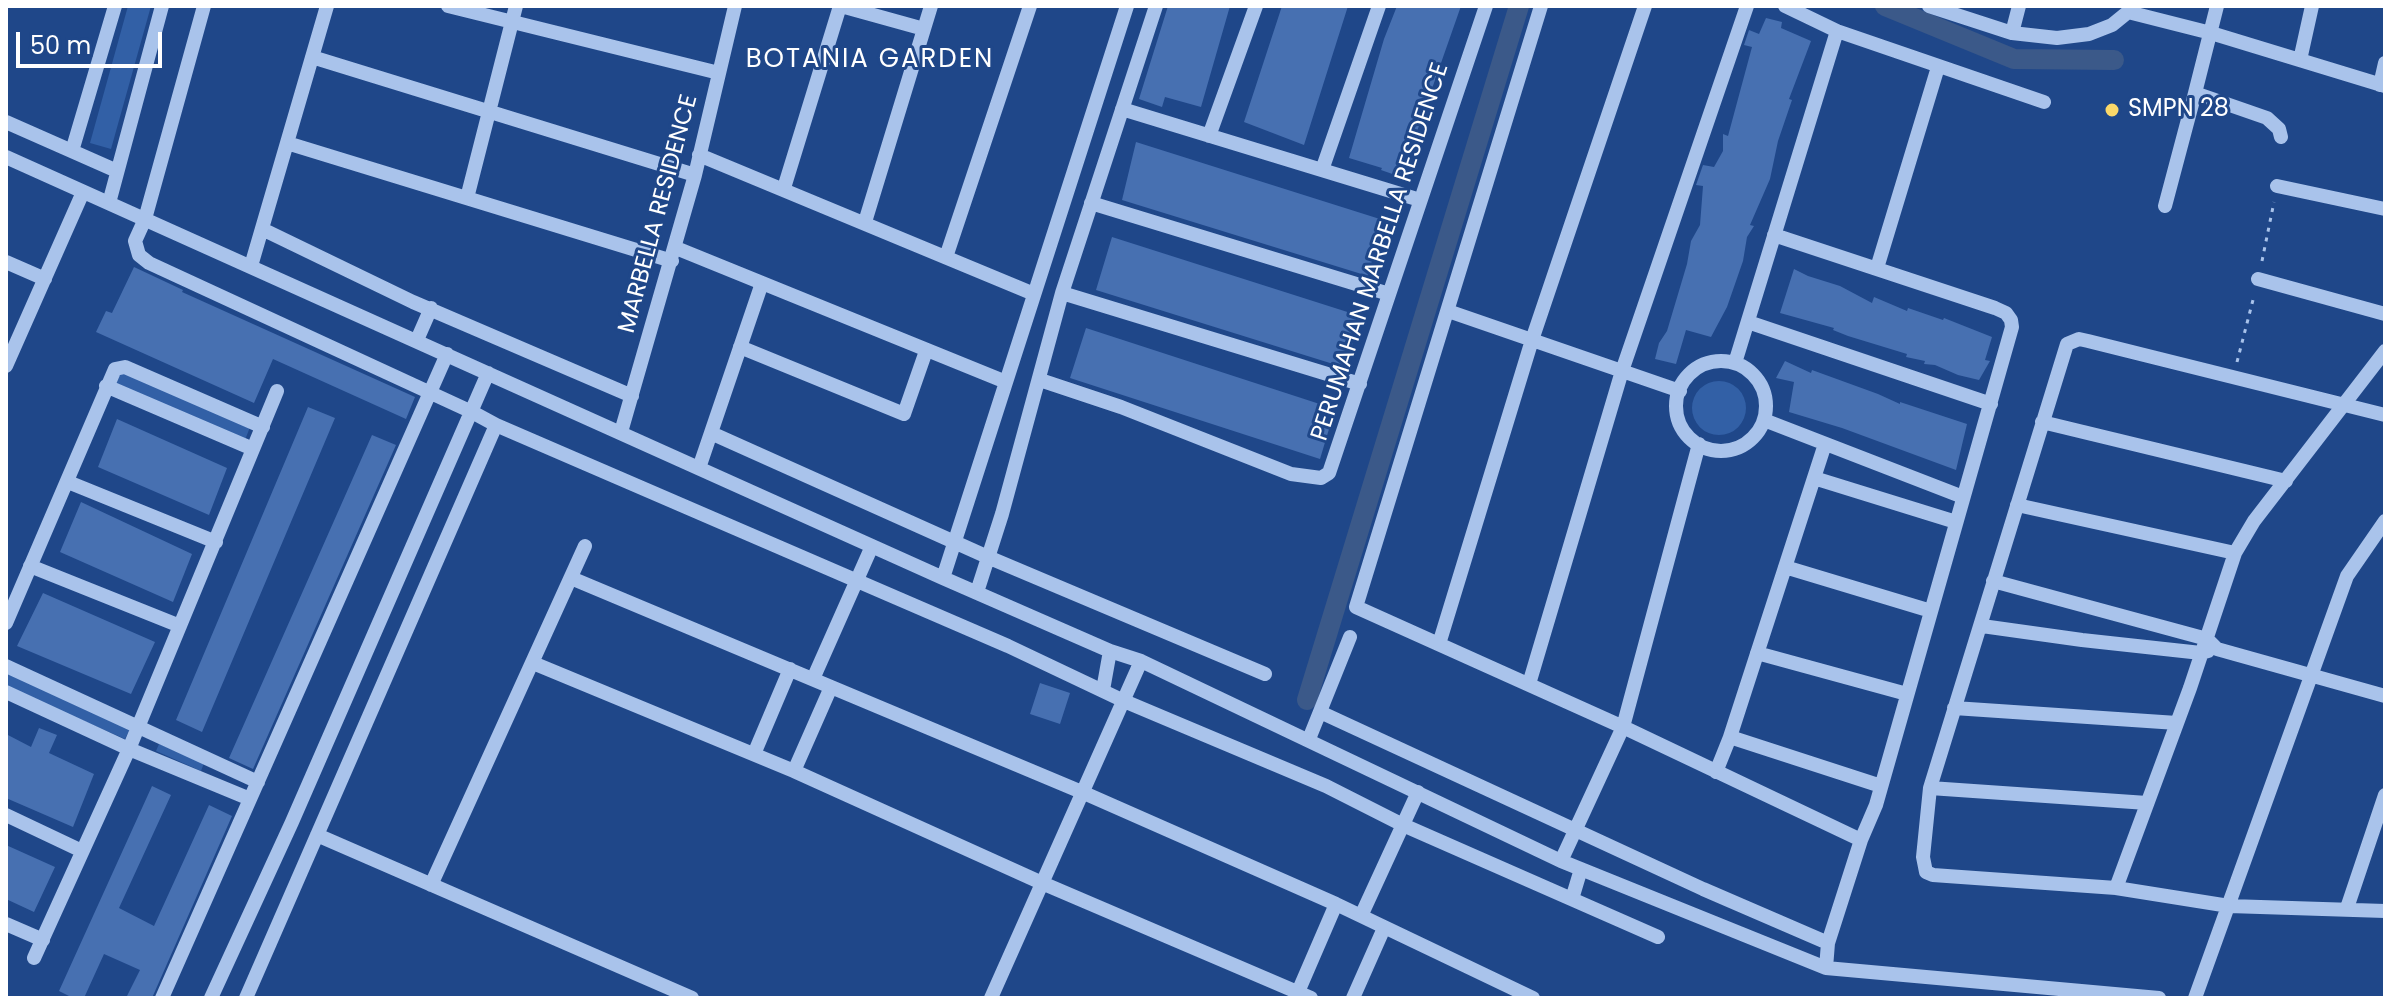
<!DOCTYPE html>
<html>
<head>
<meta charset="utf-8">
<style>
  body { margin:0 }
  #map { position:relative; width:2391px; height:1004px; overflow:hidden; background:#1f4789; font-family:Poppins,sans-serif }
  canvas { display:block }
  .frame { position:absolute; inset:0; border:8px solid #fff; pointer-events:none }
  .scale { position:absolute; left:16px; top:32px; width:146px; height:36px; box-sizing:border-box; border:4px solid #fff; border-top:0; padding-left:10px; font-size:24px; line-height:28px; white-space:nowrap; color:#fff; -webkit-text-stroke:6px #1f4789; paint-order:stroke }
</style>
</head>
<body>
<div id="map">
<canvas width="2391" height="1004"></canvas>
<div class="frame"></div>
<div class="scale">50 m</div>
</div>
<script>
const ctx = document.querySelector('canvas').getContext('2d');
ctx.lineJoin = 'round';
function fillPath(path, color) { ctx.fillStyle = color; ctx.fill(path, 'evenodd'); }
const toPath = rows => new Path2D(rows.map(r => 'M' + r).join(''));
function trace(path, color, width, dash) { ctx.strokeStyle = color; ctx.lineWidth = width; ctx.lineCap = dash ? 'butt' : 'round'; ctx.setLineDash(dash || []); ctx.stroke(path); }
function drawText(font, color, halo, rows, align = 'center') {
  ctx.font = font + ' Poppins,sans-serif'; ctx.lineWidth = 6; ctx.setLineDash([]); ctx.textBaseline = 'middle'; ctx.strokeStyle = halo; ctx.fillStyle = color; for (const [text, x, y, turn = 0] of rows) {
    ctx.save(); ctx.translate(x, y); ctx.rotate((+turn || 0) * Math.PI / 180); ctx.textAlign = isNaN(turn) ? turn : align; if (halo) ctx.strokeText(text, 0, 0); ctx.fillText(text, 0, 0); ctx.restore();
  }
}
const green = toPath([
  [128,6,151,6,111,149,90,143],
  [121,371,250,427,245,440,115,384],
  '1692 408a27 27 0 1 1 54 0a27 27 0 1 1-54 0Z',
  [6,671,131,726,125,739,6,687],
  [159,744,204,763,201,771,156,751]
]);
const canal = toPath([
  [1885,6,2014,59,2114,60],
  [1307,700,1519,6]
]);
const building = toPath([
  [1168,6,1230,6,1201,107,1165,97,1162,107,1139,99],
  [1282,6,1348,6,1304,145,1244,122],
  [1397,6,1461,6,1401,177,1381,170,1382,168,1349,158,1384,39],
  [1766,18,1782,22,1781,28,1811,41,1789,99,1792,100,1778,141,1770,179,1750,225,1754,226,1747,237,1743,261,1727,307,1711,337,1686,330,1676,364,1655,359,1659,343,1667,331,1687,264,1691,241,1700,225,1703,186,1696,185,1703,165,1714,167,1723,151,1723,134,1728,136,1752,47,1744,45,1749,30,1759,34],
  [1136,142,1383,220,1368,276,1122,200],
  [1112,237,1360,316,1346,368,1096,290],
  [134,267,183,290,182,292,415,397,406,419,273,359,254,403,96,332,106,311,112,313],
  [1794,269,1808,276,1840,286,1872,303,1874,297,1907,311,1908,308,1943,320,1944,318,1992,337,1985,360,1990,361,1979,380,1958,375,1935,365,1924,364,1925,361,1906,357,1907,354,1848,336,1833,330,1834,328,1780,313],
  [1086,328,1335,409,1320,459,1070,378],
  [1785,361,1811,373,1812,370,1878,394,1900,404,1900,402,1967,424,1956,470,1842,428,1789,412,1794,382,1776,378],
  [308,407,335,418,202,732,176,720],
  [117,419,227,468,209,515,98,467],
  [372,435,396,445,253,769,229,758],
  [81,502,192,554,173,602,60,552],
  [43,593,155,642,131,694,17,646],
  [1040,683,1070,693,1060,724,1030,714],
  [39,728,57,735,49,753,94,774,73,827,6,798,6,734,31,747],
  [152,786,171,795,119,908,154,926,209,805,232,816,152,998,126,998,140,970,104,954,84,998,73,998,59,991],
  [6,845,55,867,34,912,6,899]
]);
const path = toPath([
  [2262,261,2274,202],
  [2237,362,2254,296]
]);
const minor = toPath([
  [204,6,145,219,135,241,139,255,149,263,472,412,496,425,1008,646,1124,701,1326,786,1403,825,1658,937],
  [448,6,719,73],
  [841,6,924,29],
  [1541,6,1356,607,1623,727,1861,840],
  [1785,6,1837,31,2044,102],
  [1929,6,2012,33,2057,38,2089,34,2112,25,2128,12,2129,6],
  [2217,6,2195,93,2267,118,2279,129,2281,137],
  [2128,12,2211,33,2385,86],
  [2012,33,2019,6],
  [312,57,695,175],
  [2300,60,2312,6],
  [2380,85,2385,63],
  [1122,109,1420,200],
  [6,122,117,171],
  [1209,136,1256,6],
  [287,143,672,261],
  [72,151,115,6],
  [699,155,1034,294],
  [6,157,943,578,1110,651,1141,661,1561,861,1826,968,2159,998],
  [1322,170,1379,6],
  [2277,186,2385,209],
  [784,188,840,6],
  [467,198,516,6],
  [109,203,162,6],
  [1091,203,1389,294],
  [2165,206,2195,93],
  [865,222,931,6],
  [262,229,413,302,632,396],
  [1774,235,1995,308,2006,313,2011,320,2012,327,1876,805,1861,840,1828,943,1826,968],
  [676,248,1006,382],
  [946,257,1030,6],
  [6,262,45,279],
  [251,266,327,6],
  [1877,268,1938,67],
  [2258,279,2385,314],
  [1062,293,1360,384],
  [1448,311,1680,391],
  [1748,322,1991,404],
  [417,340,431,308],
  [740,347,904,414,926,351],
  '1676 406a45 45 0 1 1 90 0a45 45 0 1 1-90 0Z',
  [1735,363,1837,31],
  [6,366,83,192],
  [1040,380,1121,407,1291,474,1321,478,1329,473,1486,6],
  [106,386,253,449],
  [2385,415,2088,341,2079,339,2067,344,1930,788,1923,857,1926,872,1933,875,2116,888,2229,906,2385,911],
  [1764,420,1963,497],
  [2042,422,2286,481],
  [621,432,695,175,735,6],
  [711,433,990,558,1265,674],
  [699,468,762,283],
  [1814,478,1956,522],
  [68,482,216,542],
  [2017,505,2235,553],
  [30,566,180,626],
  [1785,567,1931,611],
  [571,578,1084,793,1336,904,1533,998],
  [943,578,1127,6],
  [1993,581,2207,639,2217,649,2385,696],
  [977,592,1002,514,1062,293,1156,6],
  [6,623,115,369,125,367,263,427],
  [1982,626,2082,640,2201,653,2208,651],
  [1439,644,1532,340,1645,6],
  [1757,653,1907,694],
  [533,663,794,771,1042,883,1311,998],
  [6,666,258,782],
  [813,679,872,546],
  [1529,684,1622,371,1747,6],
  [1103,690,1110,651],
  [6,692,129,749,250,799],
  [1954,708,2177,723],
  [1320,712,1703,889,1828,943],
  [1730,737,1881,786],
  [1309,739,1350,637],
  [754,754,790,669],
  [794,771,831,687],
  [1716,772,1730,737,1825,444],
  [1930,788,2147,803],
  [6,815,82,851],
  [317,835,692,998],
  [1561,861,1623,727,1699,444],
  [431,885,585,546],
  [2116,888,2190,688,2235,553,2254,521,2385,351],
  [1572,899,1581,869],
  [2347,908,2385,795],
  [1361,916,1418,792],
  [6,924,43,940],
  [34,958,129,749,277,391],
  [1298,992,1336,904],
  [162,998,447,354],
  [211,998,292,822,488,373],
  [246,998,496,425],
  [991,998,1141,661],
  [1353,998,1384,928],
  [2195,998,2347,576,2385,521]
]);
const markers = [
  [2112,110,8,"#fad869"]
];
const poiNames = [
  ["SMPN 28",2128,110]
];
const streetNames = [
  ["MARBELLA RESIDENCE",659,214,-75],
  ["PERUMAHAN MARBELLA RESIDENCE",1381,252,-72]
];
const neighbourhoodNames = [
  ["BOTANIA GARDEN",870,60]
];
fillPath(green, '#3260a6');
trace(canal, '#3b5989', 20);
fillPath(building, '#4770b1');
trace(path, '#a9c3eb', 3, [4, 6]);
trace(minor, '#a9c3eb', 14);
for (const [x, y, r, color] of markers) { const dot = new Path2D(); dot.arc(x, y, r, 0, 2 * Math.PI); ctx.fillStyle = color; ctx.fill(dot); trace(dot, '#1f4789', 3); }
drawText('24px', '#fff', '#1f4789', poiNames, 'left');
drawText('24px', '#fff', '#1f4789', streetNames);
ctx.letterSpacing = '2px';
drawText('26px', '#fff', '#1f4789', neighbourhoodNames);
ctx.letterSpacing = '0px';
</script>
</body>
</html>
